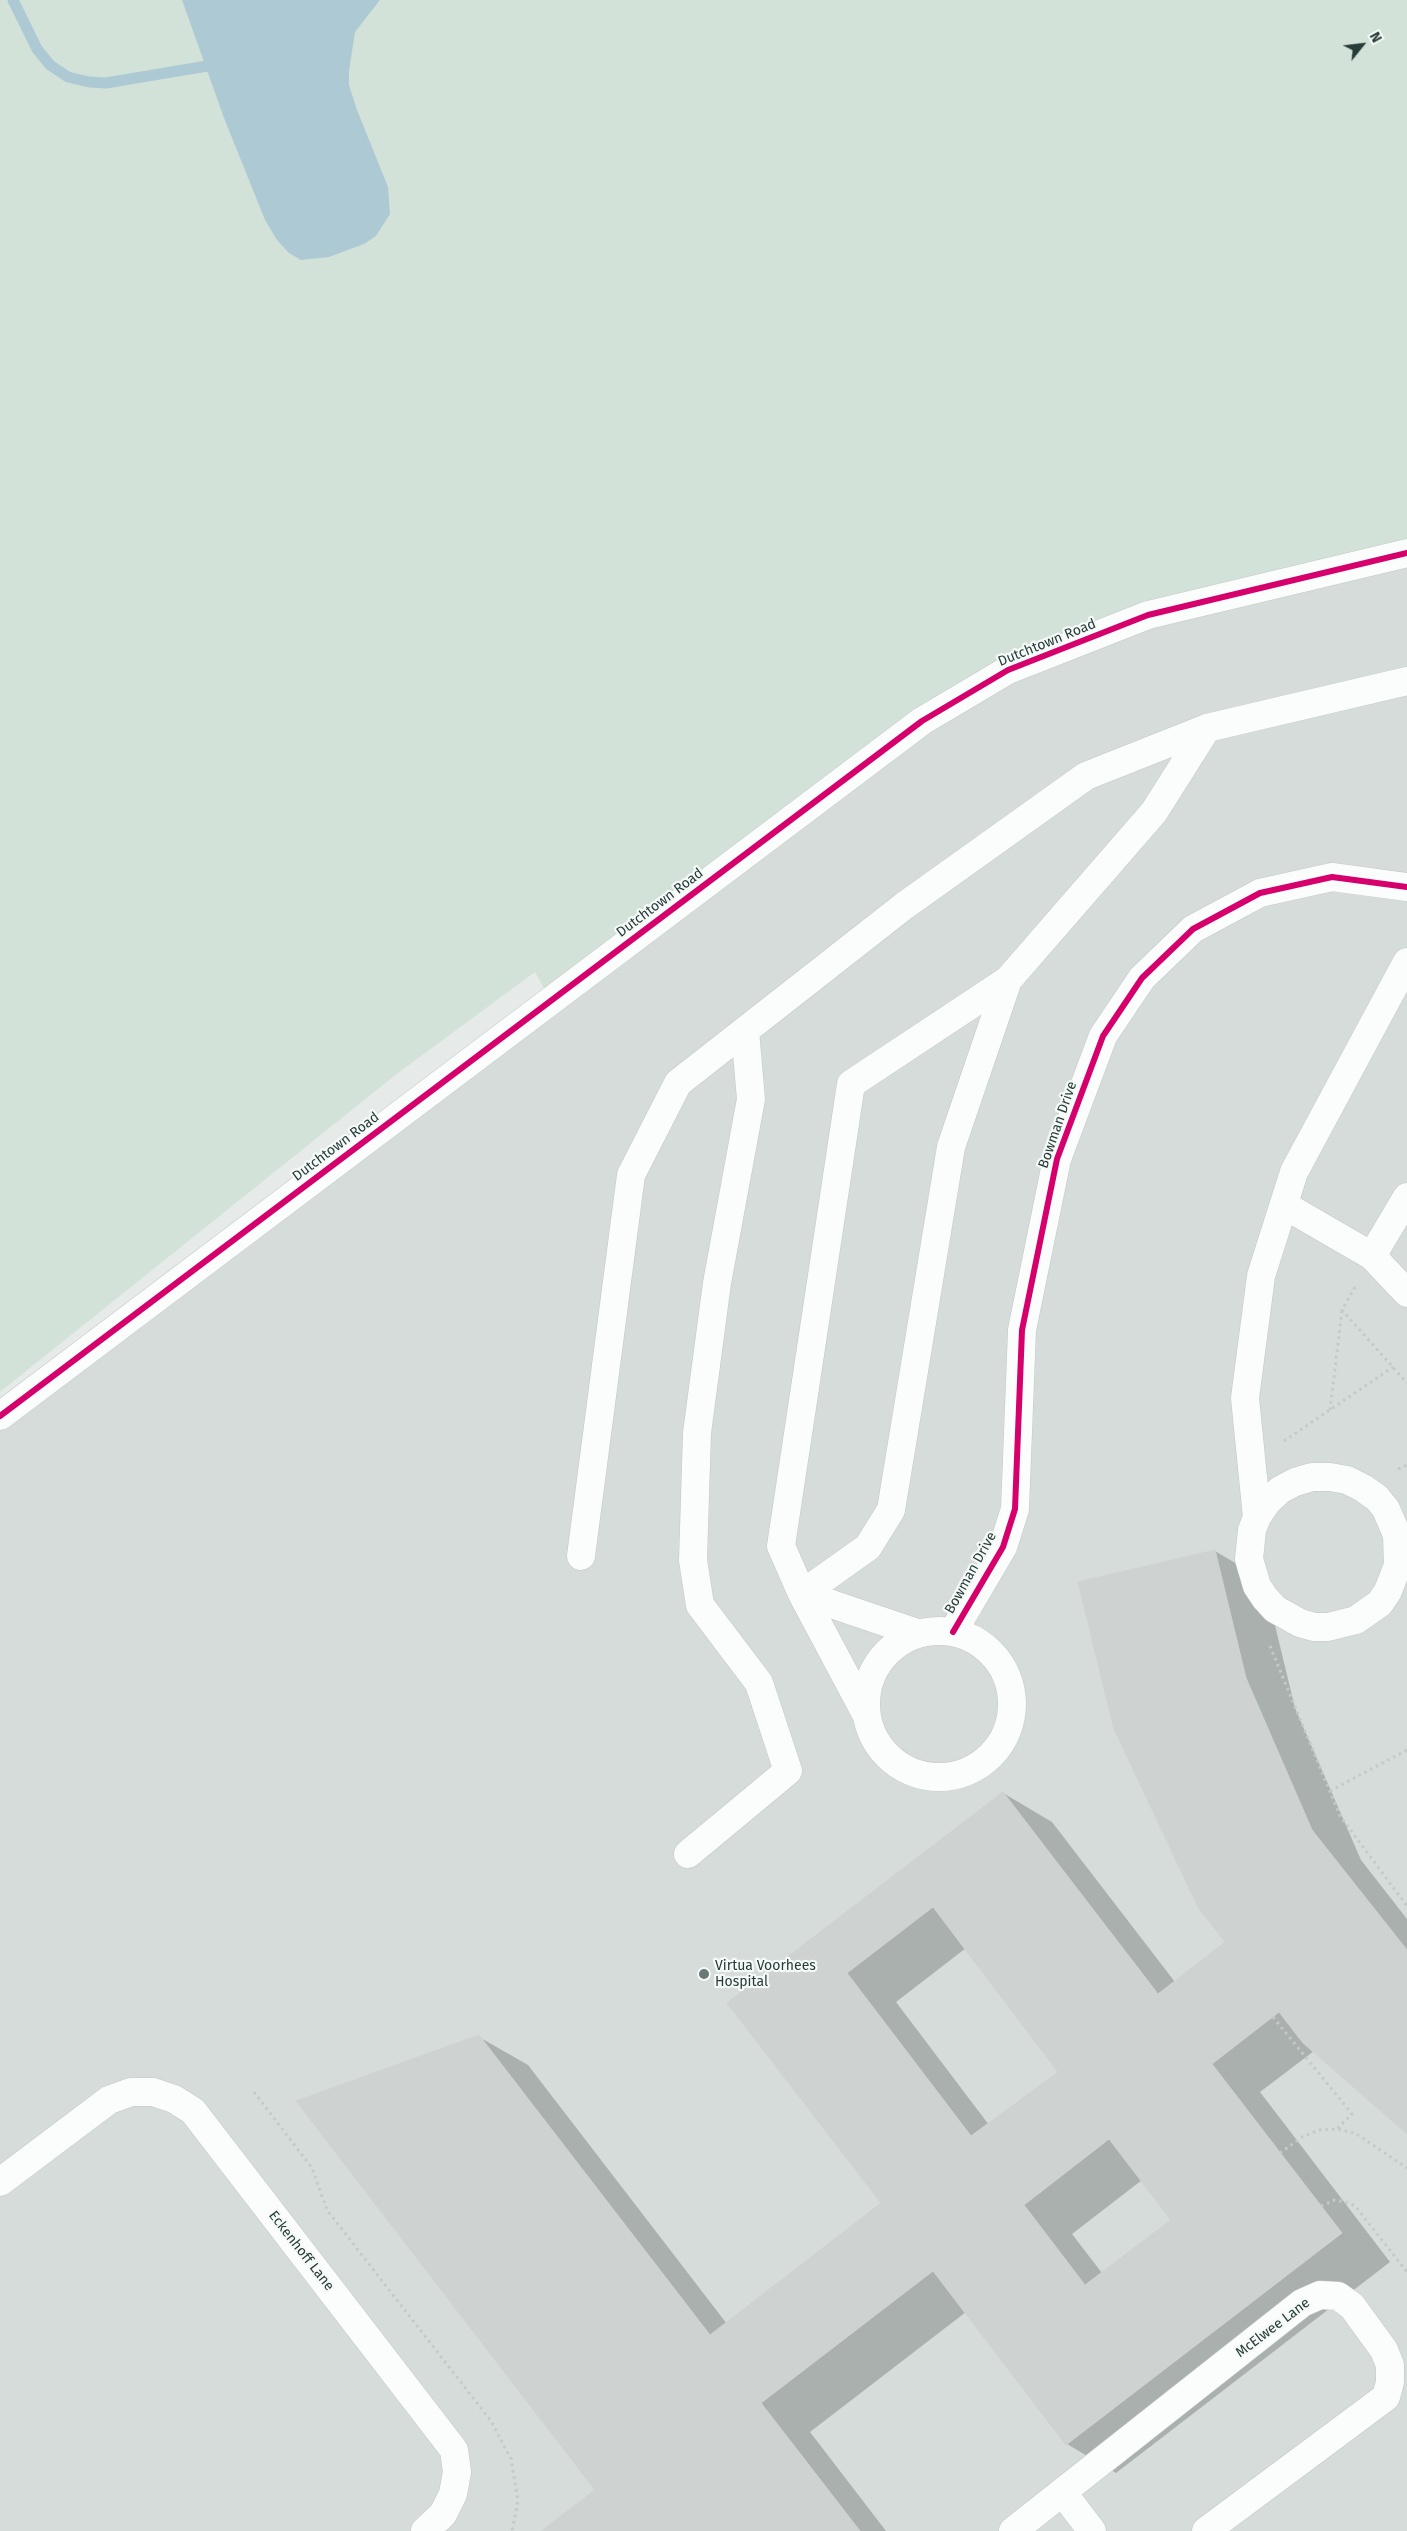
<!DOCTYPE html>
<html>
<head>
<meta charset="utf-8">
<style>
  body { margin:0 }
  #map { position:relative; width:1407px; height:2531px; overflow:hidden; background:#e6ebe9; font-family:"Fira Sans",sans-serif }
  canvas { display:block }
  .north { position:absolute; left:1337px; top:20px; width:50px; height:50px; -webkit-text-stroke:4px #f5f9f8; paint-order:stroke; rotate:61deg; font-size:14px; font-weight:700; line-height:20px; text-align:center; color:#263c39 }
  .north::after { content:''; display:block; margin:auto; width:18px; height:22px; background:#263c39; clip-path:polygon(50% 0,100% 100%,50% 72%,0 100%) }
</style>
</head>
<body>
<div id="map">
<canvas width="1407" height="2531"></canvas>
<div class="north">N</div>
</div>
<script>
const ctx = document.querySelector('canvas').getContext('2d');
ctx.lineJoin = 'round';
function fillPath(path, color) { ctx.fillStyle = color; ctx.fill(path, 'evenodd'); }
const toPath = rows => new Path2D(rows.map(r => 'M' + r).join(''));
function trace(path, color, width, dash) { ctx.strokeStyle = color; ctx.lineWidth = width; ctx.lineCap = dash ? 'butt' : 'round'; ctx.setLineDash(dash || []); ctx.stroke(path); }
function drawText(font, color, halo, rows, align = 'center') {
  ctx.font = font + ' "Fira Sans",sans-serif'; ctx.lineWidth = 4.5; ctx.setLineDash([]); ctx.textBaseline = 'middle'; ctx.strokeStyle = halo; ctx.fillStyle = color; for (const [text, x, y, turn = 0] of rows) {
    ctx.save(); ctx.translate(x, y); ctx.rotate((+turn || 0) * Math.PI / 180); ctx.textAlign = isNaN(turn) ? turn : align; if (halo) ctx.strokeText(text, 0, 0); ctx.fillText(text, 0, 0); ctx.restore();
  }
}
const built = toPath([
  [1407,553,1407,2531,0,2531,0,1416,1008,670]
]);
const green = toPath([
  [0,0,1407,0,1407,553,1008,670,551,1001,535,972,398,1073,0,1392]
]);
const water = toPath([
  [182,0,380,0,355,32,349,71,349,85,357,110,388,187,390,214,376,236,364,244,329,257,301,260,289,253,277,240,265,220,224,118]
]);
const shadow = toPath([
  [1215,1551,1264,1580,1295,1708,1361,1860,1407,1919,1407,2133,1314,2051,1260,2092,1390,2262,1116,2473,1067,2444,966,2312,810,2432,886,2531,543,2531,597,2490,479,2037,528,2065,727,2324,883,2204,729,2004,1003,1793,1052,1822,1175,1982,1227,1943],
  [966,1948,1060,2072,989,2125,896,2002],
  [1142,2180,1172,2220,1102,2273,1072,2234]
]);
const stream = toPath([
  [13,0,37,49,50,65,68,77,89,82,106,83,219,64]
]);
const building = toPath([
  [1215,1550,1246,1678,1312,1830,1407,1950,1407,2134,1303,2043,1279,2012,1212,2064,1342,2233,1066,2445,933,2271,761,2403,860,2531,541,2531,595,2490,296,2101,479,2035,710,2335,881,2203,727,2003,1003,1792,1158,1994,1225,1942,1198,1907,1114,1729,1078,1582,1215,1550],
  [933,1907,1058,2072,971,2136,847,1973,933,1907],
  [1109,2139,1171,2220,1085,2285,1024,2205,1109,2139]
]);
const path = toPath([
  [1355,1287,1342,1310,1407,1383],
  [1330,1410,1342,1311],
  [1284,1441,1393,1367],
  [1398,1469,1407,1465],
  [1270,1646,1340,1816,1407,1906],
  [1330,1791,1407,1750],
  [1273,2017,1352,2114,1337,2129],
  [254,2092,312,2168,327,2210,491,2421,511,2459,518,2501,512,2531],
  [1280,2153,1302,2137,1319,2130,1337,2129,1355,2133,1407,2168],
  [1321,2206,1335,2200,1350,2203,1356,2207,1407,2272]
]);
const minor = toPath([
  [1284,1205,1372,1256,1407,1293],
  [1372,1256,1407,1197],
  [0,1416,922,721,1008,670,1148,615,1407,553],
  [1257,1517,1267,1502,1280,1490,1295,1482,1312,1477,1330,1477,1347,1480,1363,1488,1377,1498,1386,1509,1397,1535,1398,1565,1388,1591,1380,1603,1356,1620,1328,1627,1314,1627,1300,1623,1275,1609,1265,1598,1257,1586,1249,1559,1252,1530,1257,1517,1245,1398,1261,1276,1294,1172,1407,962],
  [581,1556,631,1175,678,1083,904,906,1086,776,1207,728,1407,681],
  [802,1594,868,1547,891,1510,951,1147,1008,980],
  [802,1594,917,1633],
  '866 1704a73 73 0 1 1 146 0a73 73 0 1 1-146 0Z',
  [953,1632,1003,1547,1015,1509,1022,1330,1057,1159,1103,1036,1142,978,1193,929,1260,893,1332,877,1407,887],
  [867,1716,802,1594,781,1546,851,1084,1008,980,1154,812,1207,728],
  [688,1854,788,1771,759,1683,700,1605,693,1560,697,1433,717,1283,751,1099,745,1031],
  [0,2182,109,2100,131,2092,153,2092,174,2099,193,2111,454,2450,457,2472,453,2494,443,2514,425,2531],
  [1063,2493,1092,2531],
  [1013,2531,1302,2303,1320,2295,1338,2296,1352,2306,1384,2350,1390,2365,1390,2382,1386,2397,1206,2531]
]);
const cycleway = toPath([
  [0,1416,922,721,1008,670,1148,615,1407,553],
  [953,1632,1003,1547,1015,1509,1022,1330,1057,1159,1103,1036,1142,978,1193,929,1260,893,1332,877,1407,887]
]);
const markers = [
  [704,1974,6,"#697977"]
];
const streetNames = [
  ["Dutchtown Road",1047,643,-22],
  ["Dutchtown Road",660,903,-37],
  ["Bowman Drive",1058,1125,-71],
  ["Dutchtown Road",336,1147,-37],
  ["Bowman Drive",971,1573,-61],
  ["Eckenhoff Lane",301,2251,52],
  ["McElwee Lane",1273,2328,-37]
];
const poiNames = [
  ["Virtua Voorhees",715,1966],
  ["Hospital",715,1982]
];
fillPath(built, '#d5dcd9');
fillPath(green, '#d2e2d8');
fillPath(water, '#adcad4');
fillPath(shadow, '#0003');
trace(stream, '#adcad4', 11);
fillPath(building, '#ced2d1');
trace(building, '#cfd4d2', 1);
trace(minor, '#c3c8c6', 29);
trace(path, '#c3cac9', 3, [2.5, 4]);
trace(minor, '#fbfcfc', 28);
trace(cycleway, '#d6006c', 6);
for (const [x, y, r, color] of markers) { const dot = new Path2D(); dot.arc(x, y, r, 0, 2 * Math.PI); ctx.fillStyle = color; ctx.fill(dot); trace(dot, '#f5f9f8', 2); }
drawText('14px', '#263c39', '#f5f9f8', streetNames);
drawText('14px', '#263c39', '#f5f9f8', poiNames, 'left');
</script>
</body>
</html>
